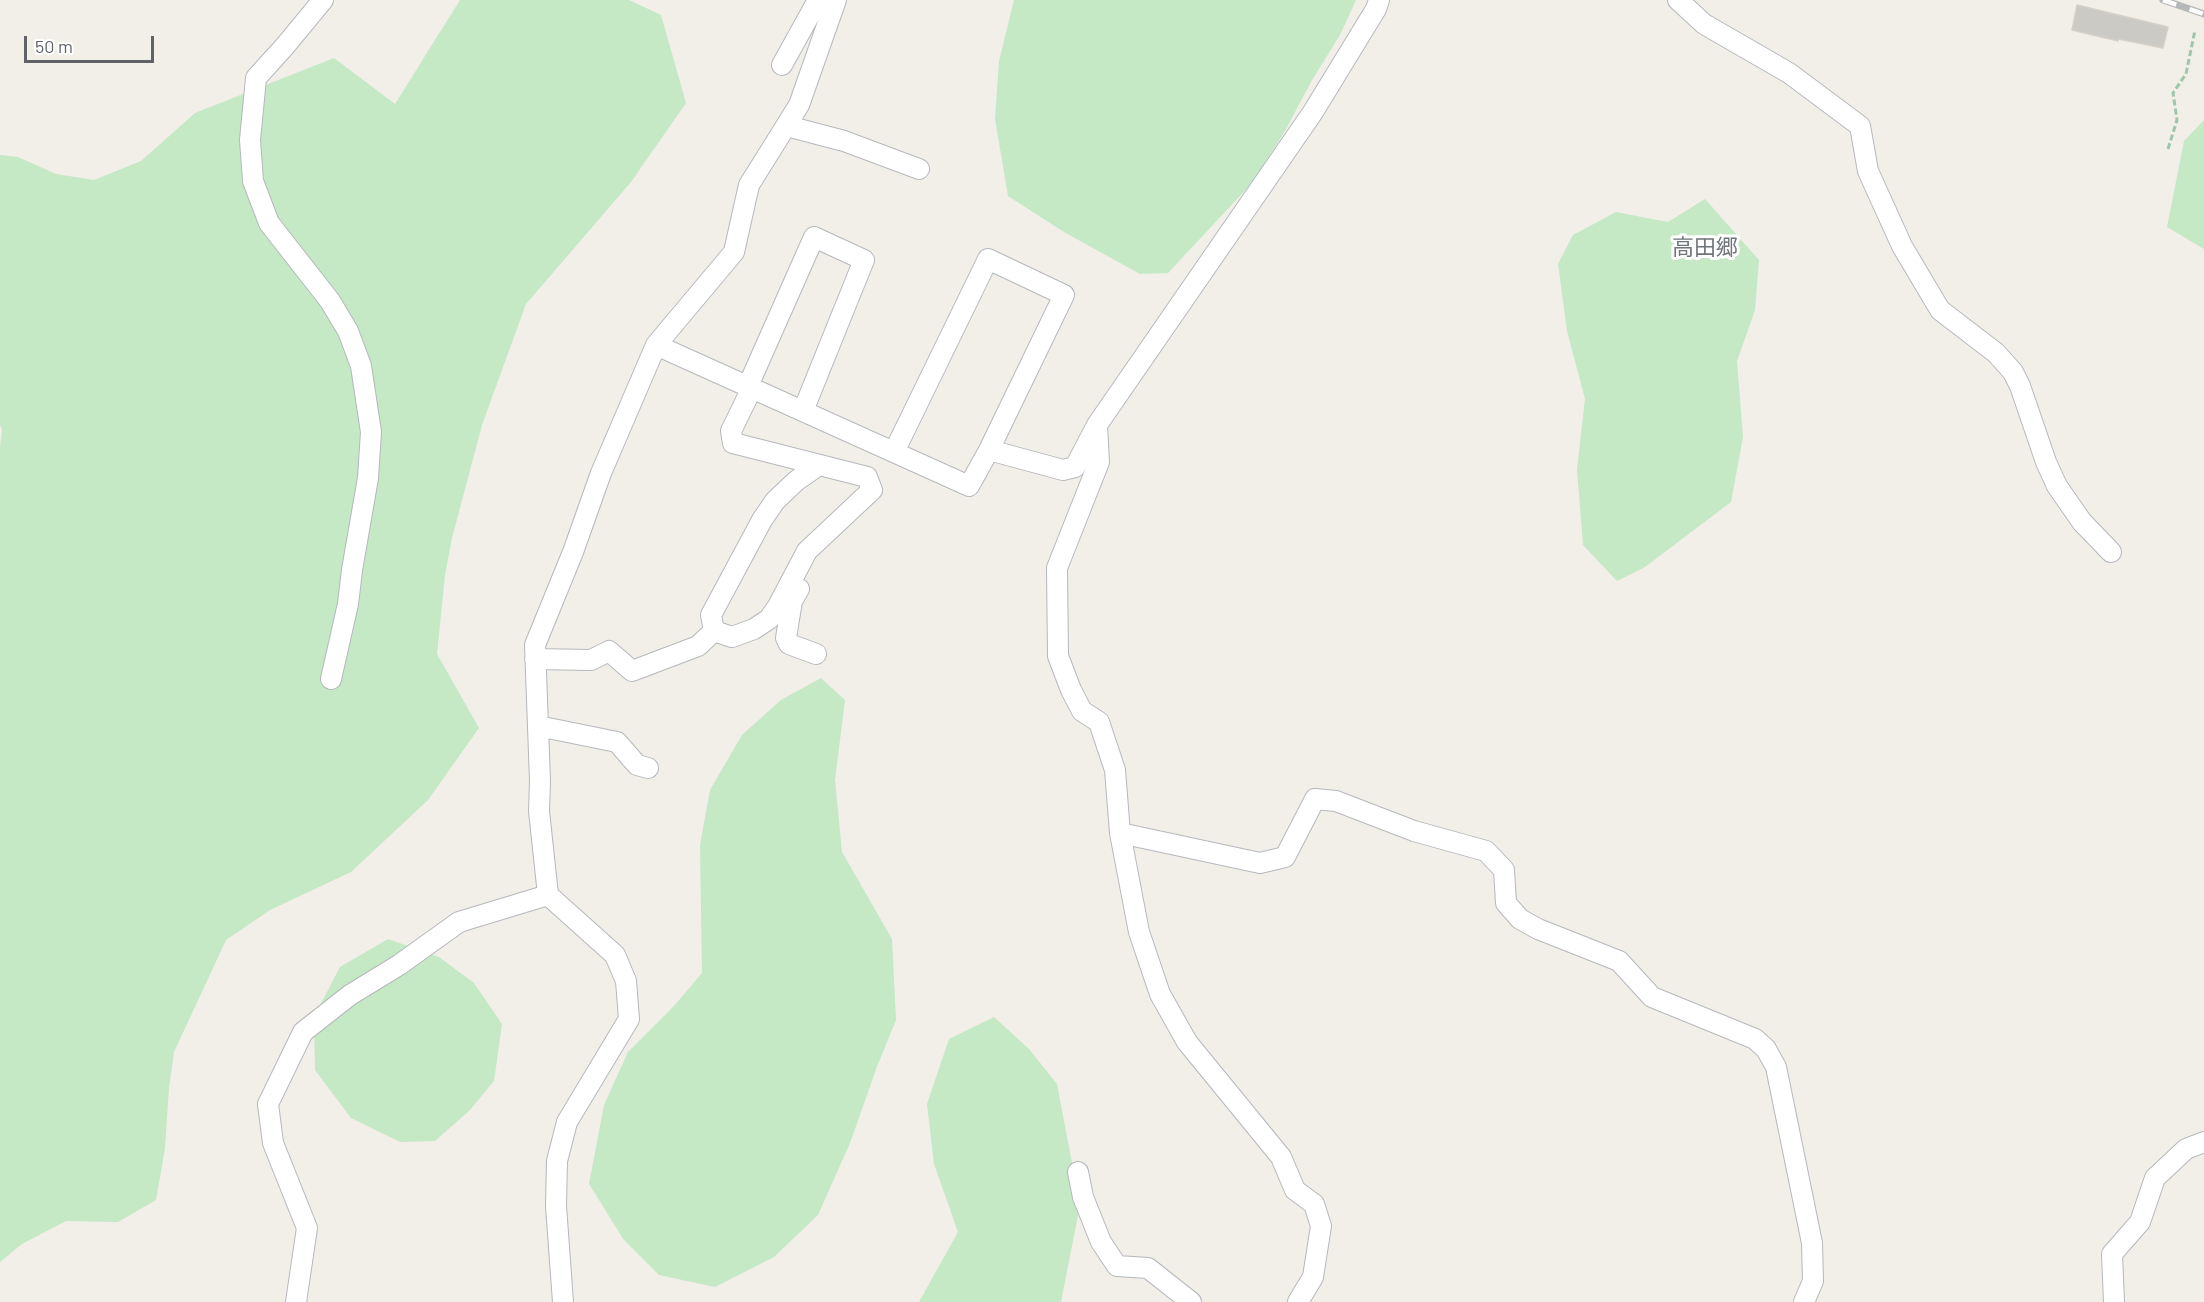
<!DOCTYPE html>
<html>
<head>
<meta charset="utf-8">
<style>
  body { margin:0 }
  #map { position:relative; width:2204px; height:1302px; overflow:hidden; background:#f1efe8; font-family:Barlow,sans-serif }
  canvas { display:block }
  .scale { position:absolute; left:24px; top:36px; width:130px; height:27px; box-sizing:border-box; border:3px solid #5f6368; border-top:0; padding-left:8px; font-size:18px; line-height:21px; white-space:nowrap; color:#5f6368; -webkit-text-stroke:4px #fff; paint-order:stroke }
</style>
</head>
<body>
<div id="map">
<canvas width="2204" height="1302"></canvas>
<div class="scale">50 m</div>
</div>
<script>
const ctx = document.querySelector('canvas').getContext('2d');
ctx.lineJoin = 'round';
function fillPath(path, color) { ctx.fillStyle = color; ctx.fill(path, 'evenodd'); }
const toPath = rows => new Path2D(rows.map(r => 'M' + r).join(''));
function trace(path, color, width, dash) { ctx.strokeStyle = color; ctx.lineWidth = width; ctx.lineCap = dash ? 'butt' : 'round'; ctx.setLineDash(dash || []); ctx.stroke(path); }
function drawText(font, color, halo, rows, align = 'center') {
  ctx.font = font + ' Barlow,"Noto Sans JP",sans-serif'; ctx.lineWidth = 6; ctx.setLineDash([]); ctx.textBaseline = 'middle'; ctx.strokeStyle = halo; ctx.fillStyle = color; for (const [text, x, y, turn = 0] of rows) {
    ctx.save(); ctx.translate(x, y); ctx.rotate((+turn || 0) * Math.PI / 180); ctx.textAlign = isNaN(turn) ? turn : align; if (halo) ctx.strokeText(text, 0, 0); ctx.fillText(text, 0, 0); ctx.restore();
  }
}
const green = toPath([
  [460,0,629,0,661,15,686,103,631,182,526,304,482,425,452,538,445,575,437,654,479,728,428,800,351,872,270,910,226,940,174,1052,169,1088,165,1148,156,1200,118,1222,66,1221,22,1244,0,1262,0,446,2,430,0,425,0,155,18,157,56,174,94,180,141,161,195,113,334,58,395,104],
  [1014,0,1356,0,1340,35,1312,80,1285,131,1252,183,1168,273,1140,274,1064,232,1008,196,995,119,999,61],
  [2204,120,2204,249,2167,227,2184,141],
  [1705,199,1759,260,1755,310,1737,361,1743,437,1731,502,1645,567,1617,581,1583,545,1577,469,1585,399,1567,331,1558,264,1573,235,1616,212,1668,222],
  [821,678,845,700,835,780,842,852,892,939,896,1020,878,1064,850,1143,818,1215,774,1257,715,1287,659,1275,624,1240,589,1184,604,1105,628,1052,674,1006,702,973,700,845,710,790,742,735,781,700],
  [388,939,439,957,474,983,502,1024,494,1081,469,1111,435,1141,400,1142,351,1118,315,1070,314,1017,340,967],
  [994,1017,1029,1049,1057,1084,1080,1205,1061,1302,919,1302,958,1232,934,1164,927,1104,949,1039]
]);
const building = toPath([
  [2077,5,2168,27,2163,48,2118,39,2118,41,2072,30,2077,5]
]);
const path = toPath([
  [2168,149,2177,120,2173,93,2186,74,2195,30]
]);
const street = toPath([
  [323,0,285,46,256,78,250,140,253,181,269,223,330,301,348,331,361,366,371,432,368,478,352,570,348,604,331,679],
  [1678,0,1704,24,1789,73,1860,126,1868,171,1902,246,1940,310,1996,353,2013,372,2020,386,2046,462,2057,486,2082,522,2111,552],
  [782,65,818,0],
  [787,126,844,141,919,169],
  [656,345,969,486,989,450,1063,470,1075,467,1097,425,1313,112,1376,9,1379,0],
  [748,386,814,237,864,260,803,411],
  [752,388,731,431,733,443,867,477,872,490,807,551,778,606,769,619,754,629,732,637,714,631,711,615,762,520,775,501,796,481,819,465],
  [1097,425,1099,462,1057,568,1058,656,1071,690,1082,711,1099,722,1115,770,1120,833,1139,932,1160,994,1187,1042,1281,1157,1295,1190,1314,1204,1321,1226,1313,1277,1298,1302],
  [894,452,988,259,1064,295,989,450],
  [799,589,792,601,786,638,789,644,816,654],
  [535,659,591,660,609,651,632,671,698,646,714,631],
  [538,726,617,742,637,765,648,768],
  [1120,833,1260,863,1285,857,1315,799,1336,801,1414,831,1486,851,1504,870,1506,903,1520,919,1538,929,1619,961,1652,997,1755,1039,1766,1049,1776,1067,1812,1243,1813,1281,1804,1302],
  [1078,1172,1083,1197,1101,1242,1117,1266,1148,1268,1191,1302],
  [296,1302,307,1228,273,1143,268,1104,303,1032,350,995,399,965,459,922,548,895],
  [563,1302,556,1206,557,1161,567,1122,629,1019,626,981,615,955,548,895,539,811,540,781,535,645,573,552,601,473,656,345,734,252,749,185,799,105,836,0],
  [2114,1302,2112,1254,2140,1222,2155,1178,2186,1149,2204,1142]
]);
const rail = toPath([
  [2163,0,2204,14]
]);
const quarterNames = [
  ["高田郷",1705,248]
];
fillPath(green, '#c5e8c5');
fillPath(building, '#cccac5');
trace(building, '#d6d1c6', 1.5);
trace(street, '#b5b8bc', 22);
trace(path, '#9cc7a9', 3, [6, 3]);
trace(street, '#fff', 20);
trace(rail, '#b6b7b8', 7);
trace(rail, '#fff', 4.5, [14]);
drawText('22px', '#70757a', '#fff', quarterNames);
</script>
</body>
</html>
